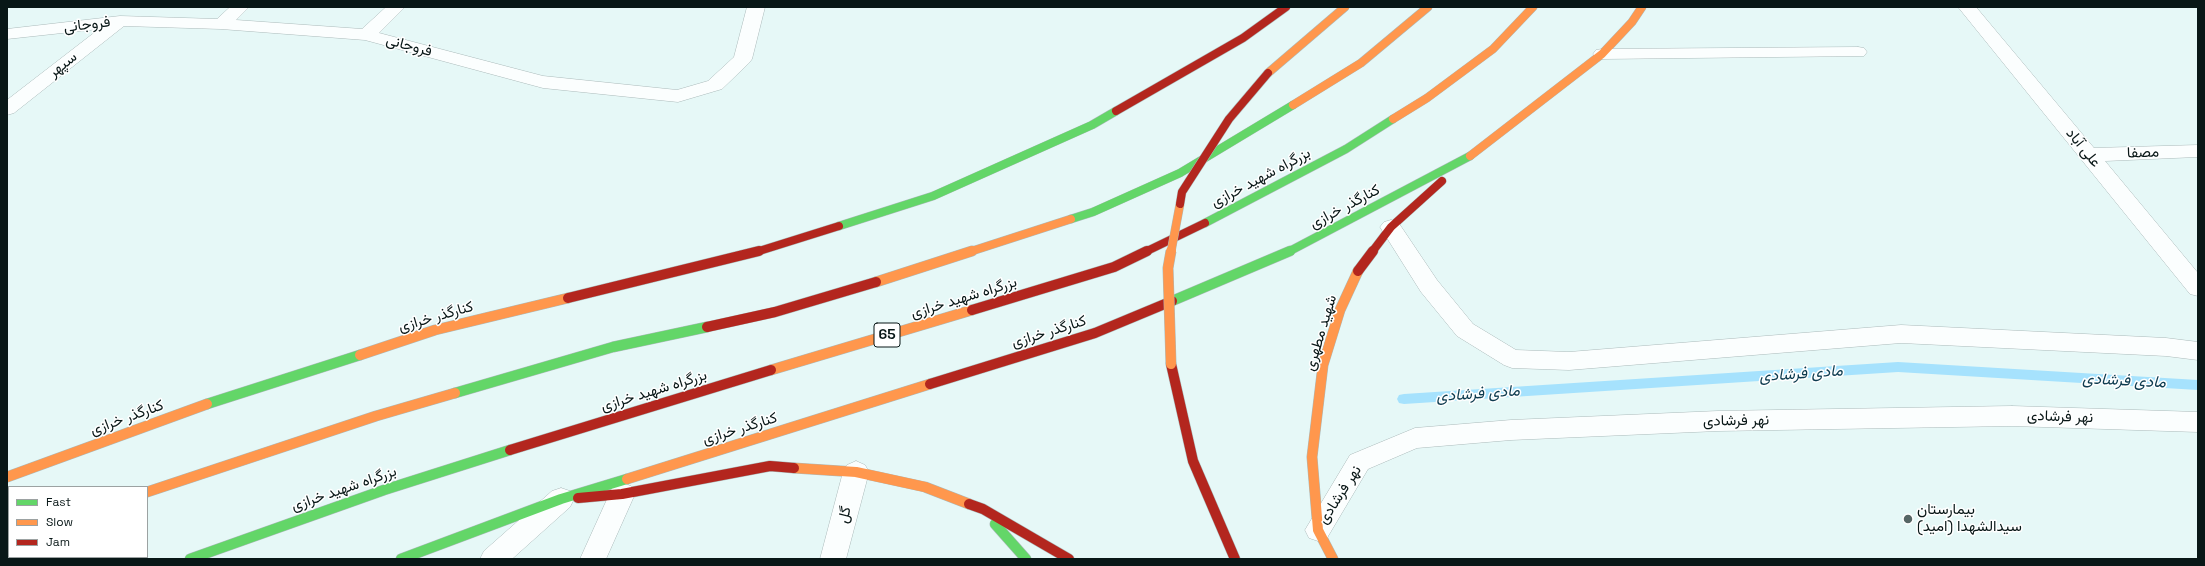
<!DOCTYPE html>
<html>
<head>
<meta charset="utf-8">
<style>
  body { margin:0 }
  #map { position:relative; width:2205px; height:566px; overflow:hidden; background:#e6f8f7; font-family:"Space Grotesk",sans-serif }
  canvas { display:block }
  .frame { position:absolute; inset:0; border:8px solid #081717; pointer-events:none }
  .legend { position:absolute; left:8px; top:486px; width:140px; height:72px; box-sizing:border-box; background:#fff; border:1px solid #9ca2a2; margin:0; padding:5px 7px; list-style:none; font-size:12px; color:#081717 }
  .legend li { display:flex; align-items:center; gap:8px; height:20px }
  .legend b { width:20px; border:1px solid #9ca2a2 }
</style>
</head>
<body>
<div id="map">
<canvas width="2205" height="566"></canvas>
<div class="frame"></div>
<ul class="legend">
<li><b style="height:5px;background:#63d668"></b>Fast</li>
<li><b style="height:5px;background:#ff974d"></b>Slow</li>
<li><b style="height:5px;background:#b3261e"></b>Jam</li>
</ul>
</div>
<script>
const ctx = document.querySelector('canvas').getContext('2d');
ctx.lineJoin = 'round';
const toPath = rows => new Path2D(rows.map(r => 'M' + r).join(''));
function fillPath(path, color) { ctx.fillStyle = color; ctx.fill(path, 'evenodd'); }
function trace(path, color, width, dash) { ctx.strokeStyle = color; ctx.lineWidth = width; ctx.lineCap = dash ? 'butt' : 'round'; ctx.setLineDash(dash || []); ctx.stroke(path); }
function drawText(font, color, halo, rows, align = 'center') {
  ctx.font = font + ' "Space Grotesk",Vazirmatn,sans-serif'; ctx.lineWidth = 3; ctx.setLineDash([]); ctx.textBaseline = 'middle'; ctx.strokeStyle = halo; ctx.fillStyle = color; for (const [text, x, y, turn = 0] of rows) {
    ctx.save(); ctx.translate(x, y); ctx.rotate((+turn || 0) * Math.PI / 180); ctx.textAlign = isNaN(turn) ? turn : align; if (halo) ctx.strokeText(text, 0, 0); ctx.fillText(text, 0, 0); ctx.restore();
  }
}
const stream = toPath([
  [1898,362,2198,380,2198,390,1898,372,1404,404,1399,403,1397,399,1399,395,1404,394,1898,362]
]);
const street = toPath([
  [230,7,249,7,236,20,362,29,386,7,405,7,379,33,543,76,677,90,708,81,734,57,747,7,765,7,752,59,749,63,722,89,678,102,543,88,365,40,221,29,124,26,14,113,7,115,7,100,99,29,7,39,7,29,120,16,217,19,230,7],
  [1958,7,1976,7,2094,148,2198,145,2197,157,2105,161,2198,273,2198,296,2190,294,1958,7],
  [1858,47,1864,48,1867,52,1864,56,1602,59,1596,58,1593,54,1596,50,1602,49,1858,47],
  [1391,220,1398,222,1437,280,1473,324,1516,350,1569,352,1901,325,2166,338,2198,342,2198,360,2166,356,1901,343,1569,370,1512,368,1504,365,1457,336,1421,292,1380,227,1384,222,1391,220],
  [2012,406,2198,412,2198,432,2012,426,1718,431,1511,440,1417,448,1368,469,1327,538,1318,541,1309,538,1305,530,1350,455,1415,428,1511,420,1718,411,2012,406],
  [856,461,865,465,869,472,846,559,820,559,843,472,847,465,856,461],
  [622,483,631,486,635,494,606,559,580,559,613,486,622,483],
  [561,488,570,491,574,499,570,507,512,559,480,559,484,551,552,491,561,488]
]);
const fastFar1 = toPath([
  [1071,219,1093,212,1180,173,1293,105],
  [1205,223,1346,149,1393,119],
  [839,226,933,196,1092,125,1116,111],
  [1288,252,1470,156]
]);
const fast = toPath([
  [1172,301,1290,251],
  [455,393,613,347,707,327],
  [207,404,360,355],
  [995,524,1026,559],
  [190,559,384,490,510,450],
  [401,559,561,499,627,479]
]);
const slowFar1 = toPath([
  [1268,73,1345,7],
  [1293,105,1361,63,1428,7],
  [1393,119,1427,98,1493,49,1533,7],
  [1470,156,1602,54,1632,22,1642,7],
  [969,252,1071,219]
]);
const slow = toPath([
  [876,282,972,251],
  [360,355,435,330,568,298],
  [771,370,972,310],
  [794,468,856,472,925,487,969,504],
  [7,477,207,404],
  [627,479,930,384],
  [147,492,376,416,455,393],
  [7,543,9,542],
  [1333,559,1318,530,1312,457,1323,365,1340,310,1358,271]
]);
const jamFar1 = toPath([
  [1116,111,1243,38,1286,7],
  [756,252,839,226],
  [1145,252,1205,223],
  [1372,252,1391,227,1442,181]
]);
const jam = toPath([
  [1358,271,1373,251],
  [568,298,759,251],
  [972,310,1114,267,1147,251],
  [707,327,775,312,876,282],
  [1171,364,1193,461,1235,559],
  [930,384,1095,333,1172,301],
  [510,450,771,370],
  [578,498,622,494,770,466,794,468],
  [969,504,983,509,1069,559]
]);
const slowBridgeFar1 = toPath([
  [1171,252,1180,204]
]);
const slowBridge = toPath([
  [1171,364,1168,268,1171,251]
]);
const jamBridge = toPath([
  [1180,204,1182,192,1229,119,1268,73]
]);
const markers = [
  [1908,519,5,"#566665"]
];
const shields = [
  [887,335,26]
];
const shieldNames = [
  ["65",887,335]
];
const streetNames = [
  ["فروجانی",87,25,-7],
  ["فروجانی",409,46,15],
  ["سپهر",63,65,-38],
  ["علی آباد",2083,148,51],
  ["مصفا",2143,153,-2],
  ["بزرگراه شهید خرازی",1261,178,-28],
  ["کنارگذر خرازی",1345,207,-28],
  ["بزرگراه شهید خرازی",964,298,-17],
  ["کنارگذر خرازی",436,317,-16],
  ["کنارگذر خرازی",1049,332,-17],
  ["شهید مطهری",1321,333,-73],
  ["بزرگراه شهید خرازی",654,391,-17],
  ["نهر فرشادی",2060,417,2],
  ["کنارگذر خرازی",127,418,-20],
  ["نهر فرشادی",1736,421,-1],
  ["کنارگذر خرازی",740,429,-17],
  ["بزرگراه شهید خرازی",344,489,-19],
  ["نهر فرشادی",1340,495,-57],
  ["گل",845,515,-76]
];
const poiNames = [
  ["بیمارستان",1917,510],
  ["سیدالشهدا (امید)",1917,527]
];
const waterNames = [
  ["مادی فرشادی",1801,374,-4],
  ["مادی فرشادی",2124,381,3],
  ["مادی فرشادی",1478,394,-4]
];
fillPath(stream, '#a6e2fd');
trace(street, '#abbaba', 1);
trace(fastFar1, '#abbaba', 9);
trace(fast, '#abbaba', 11);
trace(slowFar1, '#abbaba', 9);
trace(slow, '#abbaba', 11);
trace(jamFar1, '#abbaba', 9);
trace(jam, '#abbaba', 11);
fillPath(street, '#fbfefe');
trace(fastFar1, '#63d668', 8);
trace(fast, '#63d668', 10);
trace(slowFar1, '#ff974d', 8);
trace(slow, '#ff974d', 10);
trace(jamFar1, '#b3261e', 8);
trace(jam, '#b3261e', 10);
trace(slowBridgeFar1, '#abbaba', 9, []);
trace(slowBridge, '#abbaba', 11, []);
trace(jamBridge, '#abbaba', 9, []);
trace(slowBridgeFar1, '#ff974d', 8);
trace(slowBridge, '#ff974d', 10);
trace(jamBridge, '#b3261e', 8);
for (const [x, y, r, color] of markers) { const dot = new Path2D(); dot.arc(x, y, r, 0, 2 * Math.PI); ctx.fillStyle = color; ctx.fill(dot); trace(dot, '#fff', 1.5); }
for (const [x, y, w] of shields) { const box = new Path2D(); box.roundRect(x - w / 2, y - 12, w, 24, 3); ctx.fillStyle = '#fff'; ctx.fill(box); trace(box, '#081717', 1); }
drawText('bold 14px', '#081717', null, shieldNames);
drawText('15px', '#081717', '#fff', streetNames);
drawText('15px', '#081717', '#fff', poiNames, 'left');
drawText('italic 16px', '#0d3b4f', '#fff', waterNames);
</script>
</body>
</html>
